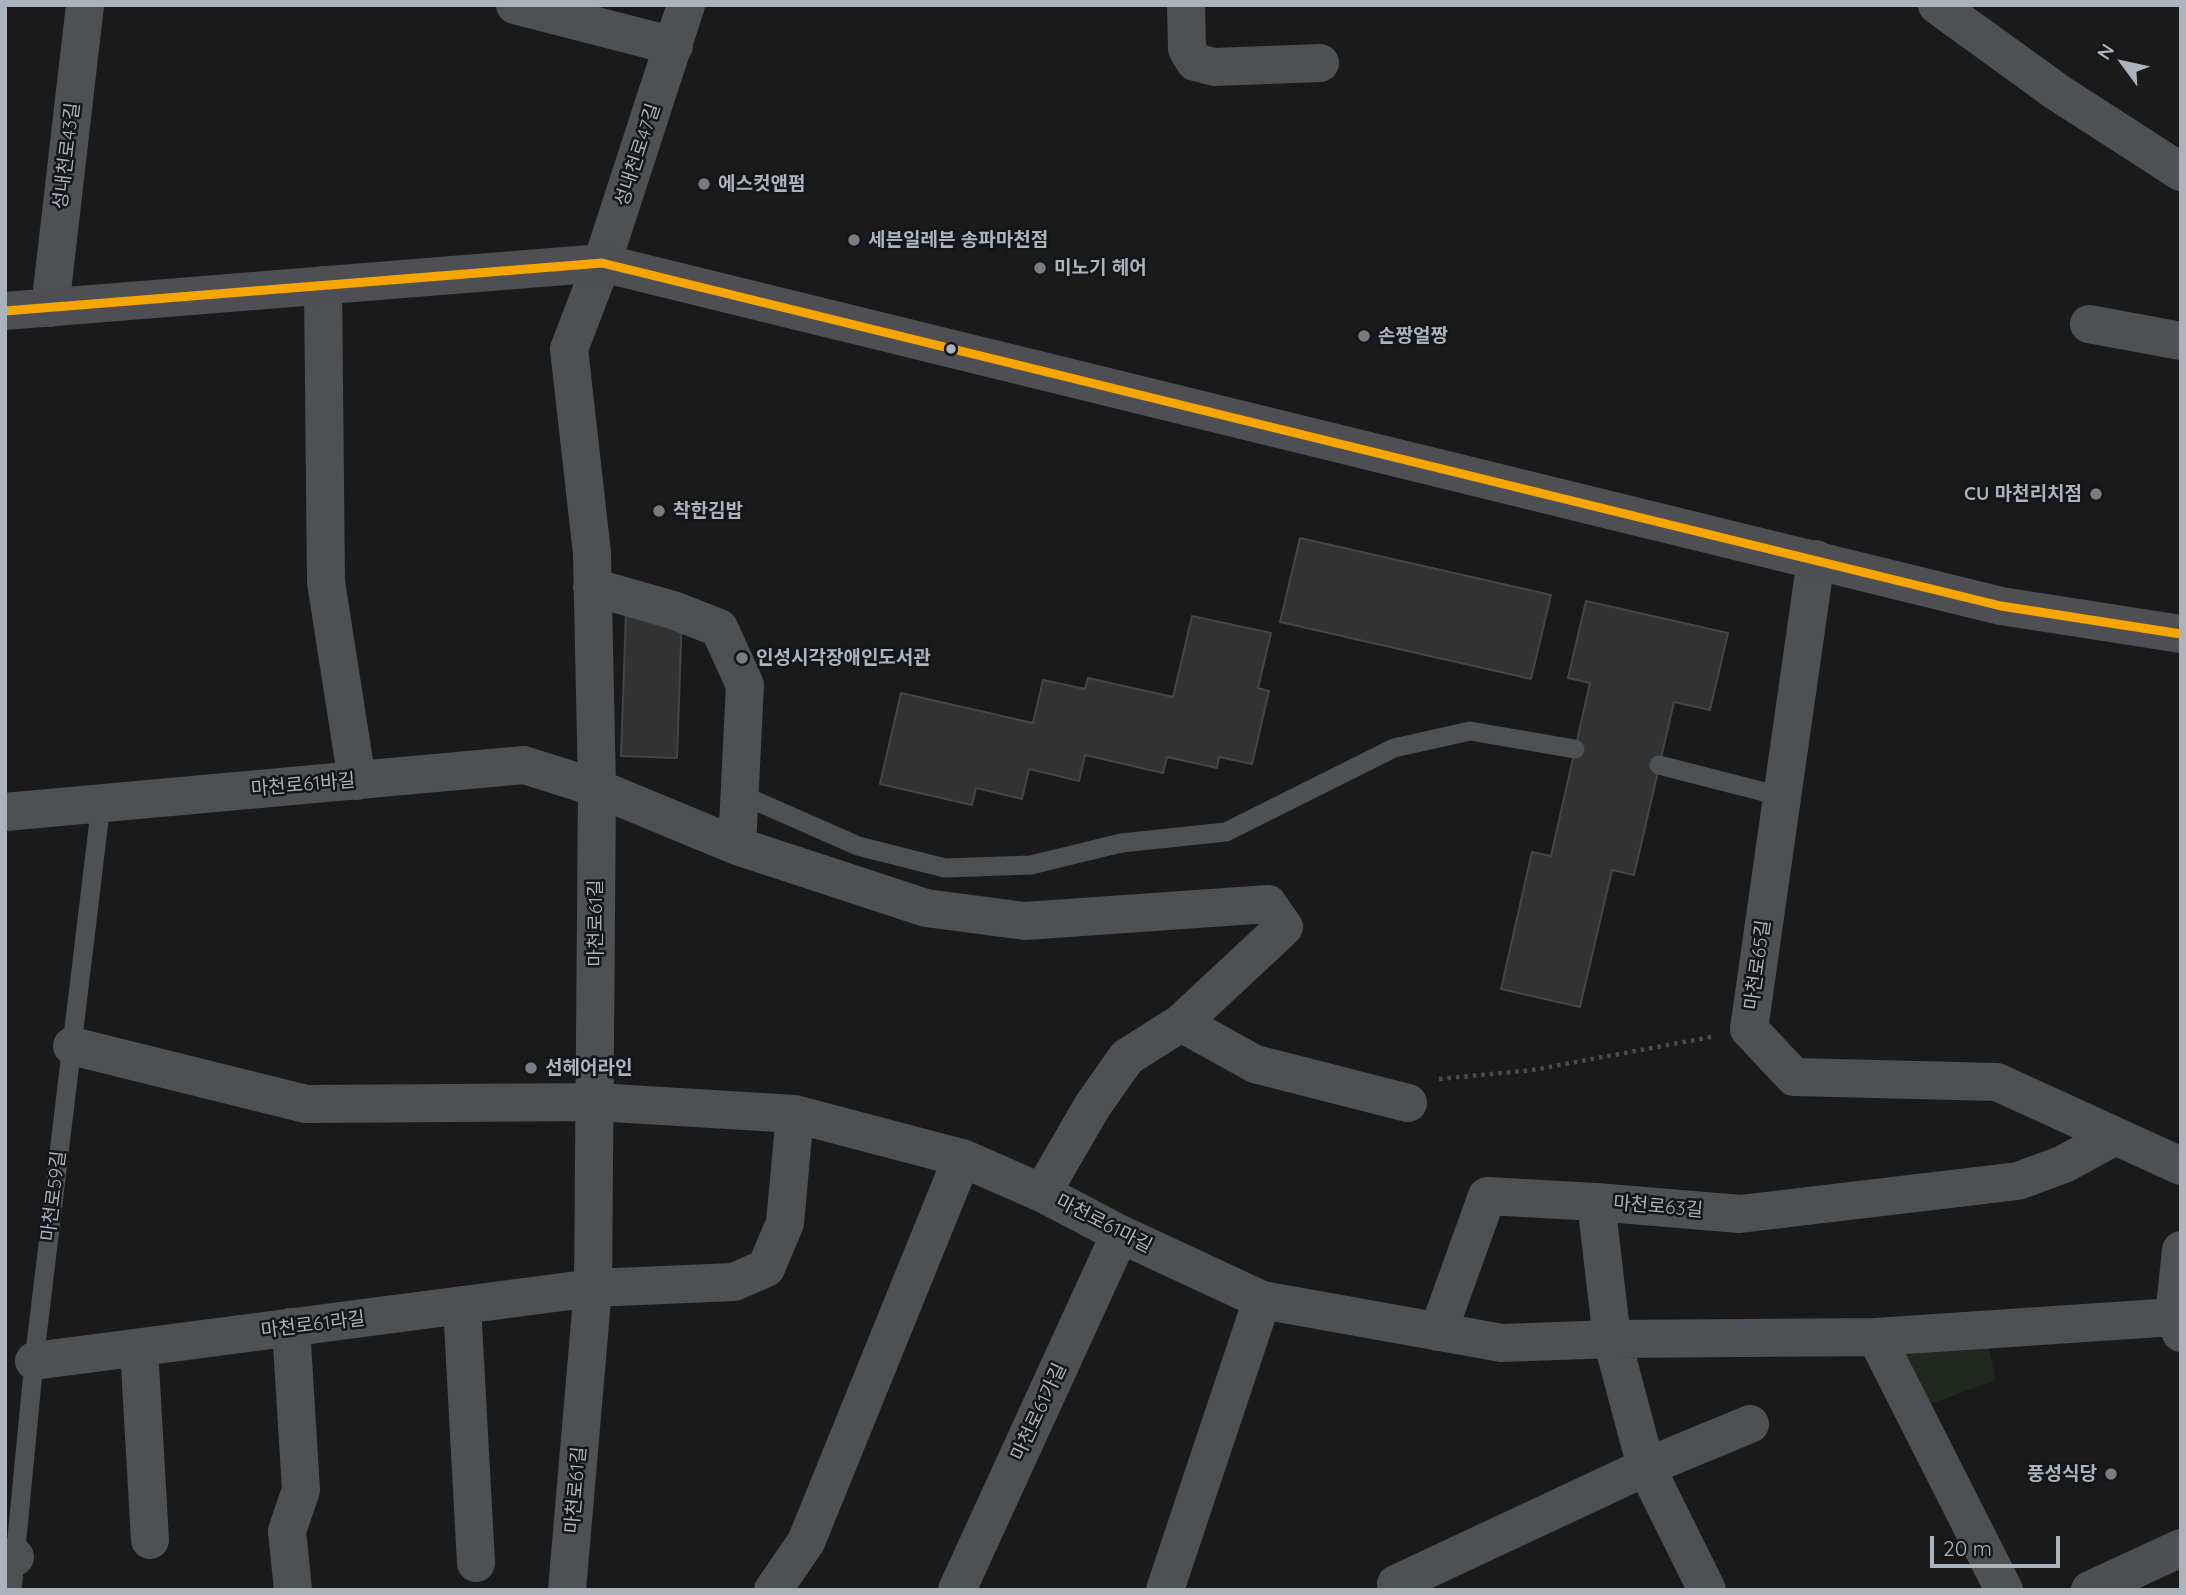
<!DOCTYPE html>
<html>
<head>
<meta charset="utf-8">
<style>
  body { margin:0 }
  #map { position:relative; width:2186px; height:1595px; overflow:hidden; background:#1a1a1b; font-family:Quicksand,sans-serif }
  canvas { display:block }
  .frame { position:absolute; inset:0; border:7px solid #abb3bc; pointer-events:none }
  .north { position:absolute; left:2088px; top:28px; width:70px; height:70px; -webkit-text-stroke:5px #141517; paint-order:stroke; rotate:303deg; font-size:19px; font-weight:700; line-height:28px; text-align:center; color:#abb3bc }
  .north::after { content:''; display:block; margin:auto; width:24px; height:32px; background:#abb3bc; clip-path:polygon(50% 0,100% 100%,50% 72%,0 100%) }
  .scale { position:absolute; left:1930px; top:1536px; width:130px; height:32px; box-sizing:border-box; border:4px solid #abb3bc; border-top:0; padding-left:9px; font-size:21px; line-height:24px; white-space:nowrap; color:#abb3bc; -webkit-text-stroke:5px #141517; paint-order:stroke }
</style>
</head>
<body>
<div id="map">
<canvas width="2186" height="1595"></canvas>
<div class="frame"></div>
<div class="north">N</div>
<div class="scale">20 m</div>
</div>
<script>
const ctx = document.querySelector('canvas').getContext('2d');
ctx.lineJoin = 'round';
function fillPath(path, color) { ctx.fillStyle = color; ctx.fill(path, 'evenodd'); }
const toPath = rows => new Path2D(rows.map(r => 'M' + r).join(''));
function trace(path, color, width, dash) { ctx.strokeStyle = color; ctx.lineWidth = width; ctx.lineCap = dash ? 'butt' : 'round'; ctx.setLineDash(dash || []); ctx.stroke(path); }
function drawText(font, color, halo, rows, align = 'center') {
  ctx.font = font + ' Quicksand,"Noto Sans KR",sans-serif'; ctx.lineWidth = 5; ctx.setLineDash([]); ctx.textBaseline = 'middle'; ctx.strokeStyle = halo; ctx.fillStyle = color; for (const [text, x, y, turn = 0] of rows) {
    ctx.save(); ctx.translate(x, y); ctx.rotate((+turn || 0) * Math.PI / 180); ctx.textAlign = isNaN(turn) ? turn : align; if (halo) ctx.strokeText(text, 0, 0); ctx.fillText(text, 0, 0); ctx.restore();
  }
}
const green = toPath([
  [1987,1340,1996,1380,1930,1404,1904,1352]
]);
const building = toPath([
  [1300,538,1551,595,1531,679,1280,622,1300,538],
  [1586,601,1728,633,1710,710,1674,702,1634,875,1612,870,1580,1007,1501,989,1532,852,1551,856,1590,683,1568,678,1586,601],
  [626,612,682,613,677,758,621,756,626,612],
  [1192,616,1271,633,1258,688,1269,691,1252,764,1219,757,1217,768,1167,757,1163,773,1085,755,1079,781,1029,769,1022,799,976,788,972,805,880,784,901,693,1033,723,1043,680,1085,689,1088,678,1173,697,1192,616]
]);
const path = toPath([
  [1439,1079,1533,1070,1711,1037]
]);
const lane = toPath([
  [1659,765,1780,796],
  [740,794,858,846,945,868,1031,865,1121,843,1226,832,1394,748,1470,731,1575,749],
  [12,1590,34,1361,101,804]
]);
const street = toPath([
  [515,5,674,46],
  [1186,5,1187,49,1195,62,1214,67,1320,63],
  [1937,5,2057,92,2181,172],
  [323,285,326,582,357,781],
  [50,308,85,5],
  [2089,324,2181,341],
  [1816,559,1749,1029,1794,1077,1997,1082,2181,1166],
  [592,587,673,610,719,628,745,685,737,846],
  [5,812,524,765,597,788,737,846,926,908,1025,921,1268,904,1284,927,1181,1023,1127,1057,1093,1105,1042,1193],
  [1181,1023,1255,1064,1408,1103],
  [72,1046,306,1104,596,1102,795,1114,962,1158,1042,1193,1120,1234,1262,1300,1502,1343,1612,1339,1876,1337,2174,1317],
  [2181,1250,2174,1317,2181,1333],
  [462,1305,476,1563],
  [291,1327,301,1490,287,1531,293,1590],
  [1438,1332,1487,1196,1596,1202],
  [1876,1337,2004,1590],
  [139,1348,150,1540],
  [34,1361,593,1288,734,1282,766,1268,785,1223,795,1114],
  [5,1558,15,1557],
  [567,1590,593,1288,597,788,592,553,569,349,602,263,686,5],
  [773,1590,806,1542,962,1158],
  [957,1590,1120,1234],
  [1165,1590,1262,1300],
  [1398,1590,1396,1584,1646,1467,1750,1424],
  [1707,1590,1646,1467,1612,1339,1596,1202,1740,1214,2018,1181,2064,1164,2115,1136]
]);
const secondary = toPath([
  [5,311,602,263,2001,606,2181,634],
  [2090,1590,2181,1548]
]);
const bus1 = toPath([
  [5,311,602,263,2001,606,2181,634]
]);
const markers = [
  [704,184,7,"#787d84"],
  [854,240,7,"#787d84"],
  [1040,268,7,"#787d84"],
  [1364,336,7,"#787d84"],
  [951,349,6,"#abb3bc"],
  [2096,494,7,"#787d84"],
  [659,511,7,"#787d84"],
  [742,658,7,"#787d84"],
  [531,1068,7,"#787d84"],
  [2111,1474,7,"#787d84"]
];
const streetNames = [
  ["성내천로47길",638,155,-72],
  ["성내천로43길",67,156,-83],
  ["마천로61바길",303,785,-5],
  ["마천로61길",596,923,-90],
  ["마천로65길",1758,965,-82],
  ["마천로59길",54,1196,-83],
  ["마천로63길",1658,1207,5],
  ["마천로61마길",1104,1224,27],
  ["마천로61라길",313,1325,-7],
  ["마천로61가길",1039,1412,-65],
  ["마천로61길",576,1490,-85]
];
const poiNames = [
  ["에스컷앤펌",718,184],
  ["세븐일레븐 송파마천점",868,240],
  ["미노기 헤어",1054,268],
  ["손짱얼짱",1378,336],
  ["CU 마천리치점",2082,494,"right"],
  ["착한김밥",673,511],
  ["인성시각장애인도서관",756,658],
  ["선헤어라인",545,1068],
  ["풍성식당",2097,1474,"right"]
];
fillPath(green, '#202820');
fillPath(building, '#323233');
trace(building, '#434547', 2);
trace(path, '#4a4c4e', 4.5, [3.5, 5]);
trace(lane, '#4e5154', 19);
trace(street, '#4e5154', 38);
trace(secondary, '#4d4f52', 38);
trace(bus1, '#f7a600', 9);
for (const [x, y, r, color] of markers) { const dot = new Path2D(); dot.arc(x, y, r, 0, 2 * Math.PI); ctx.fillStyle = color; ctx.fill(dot); trace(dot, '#141517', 2.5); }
drawText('19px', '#abb3bc', '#141517', streetNames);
drawText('bold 19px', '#abb3bc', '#141517', poiNames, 'left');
</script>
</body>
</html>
